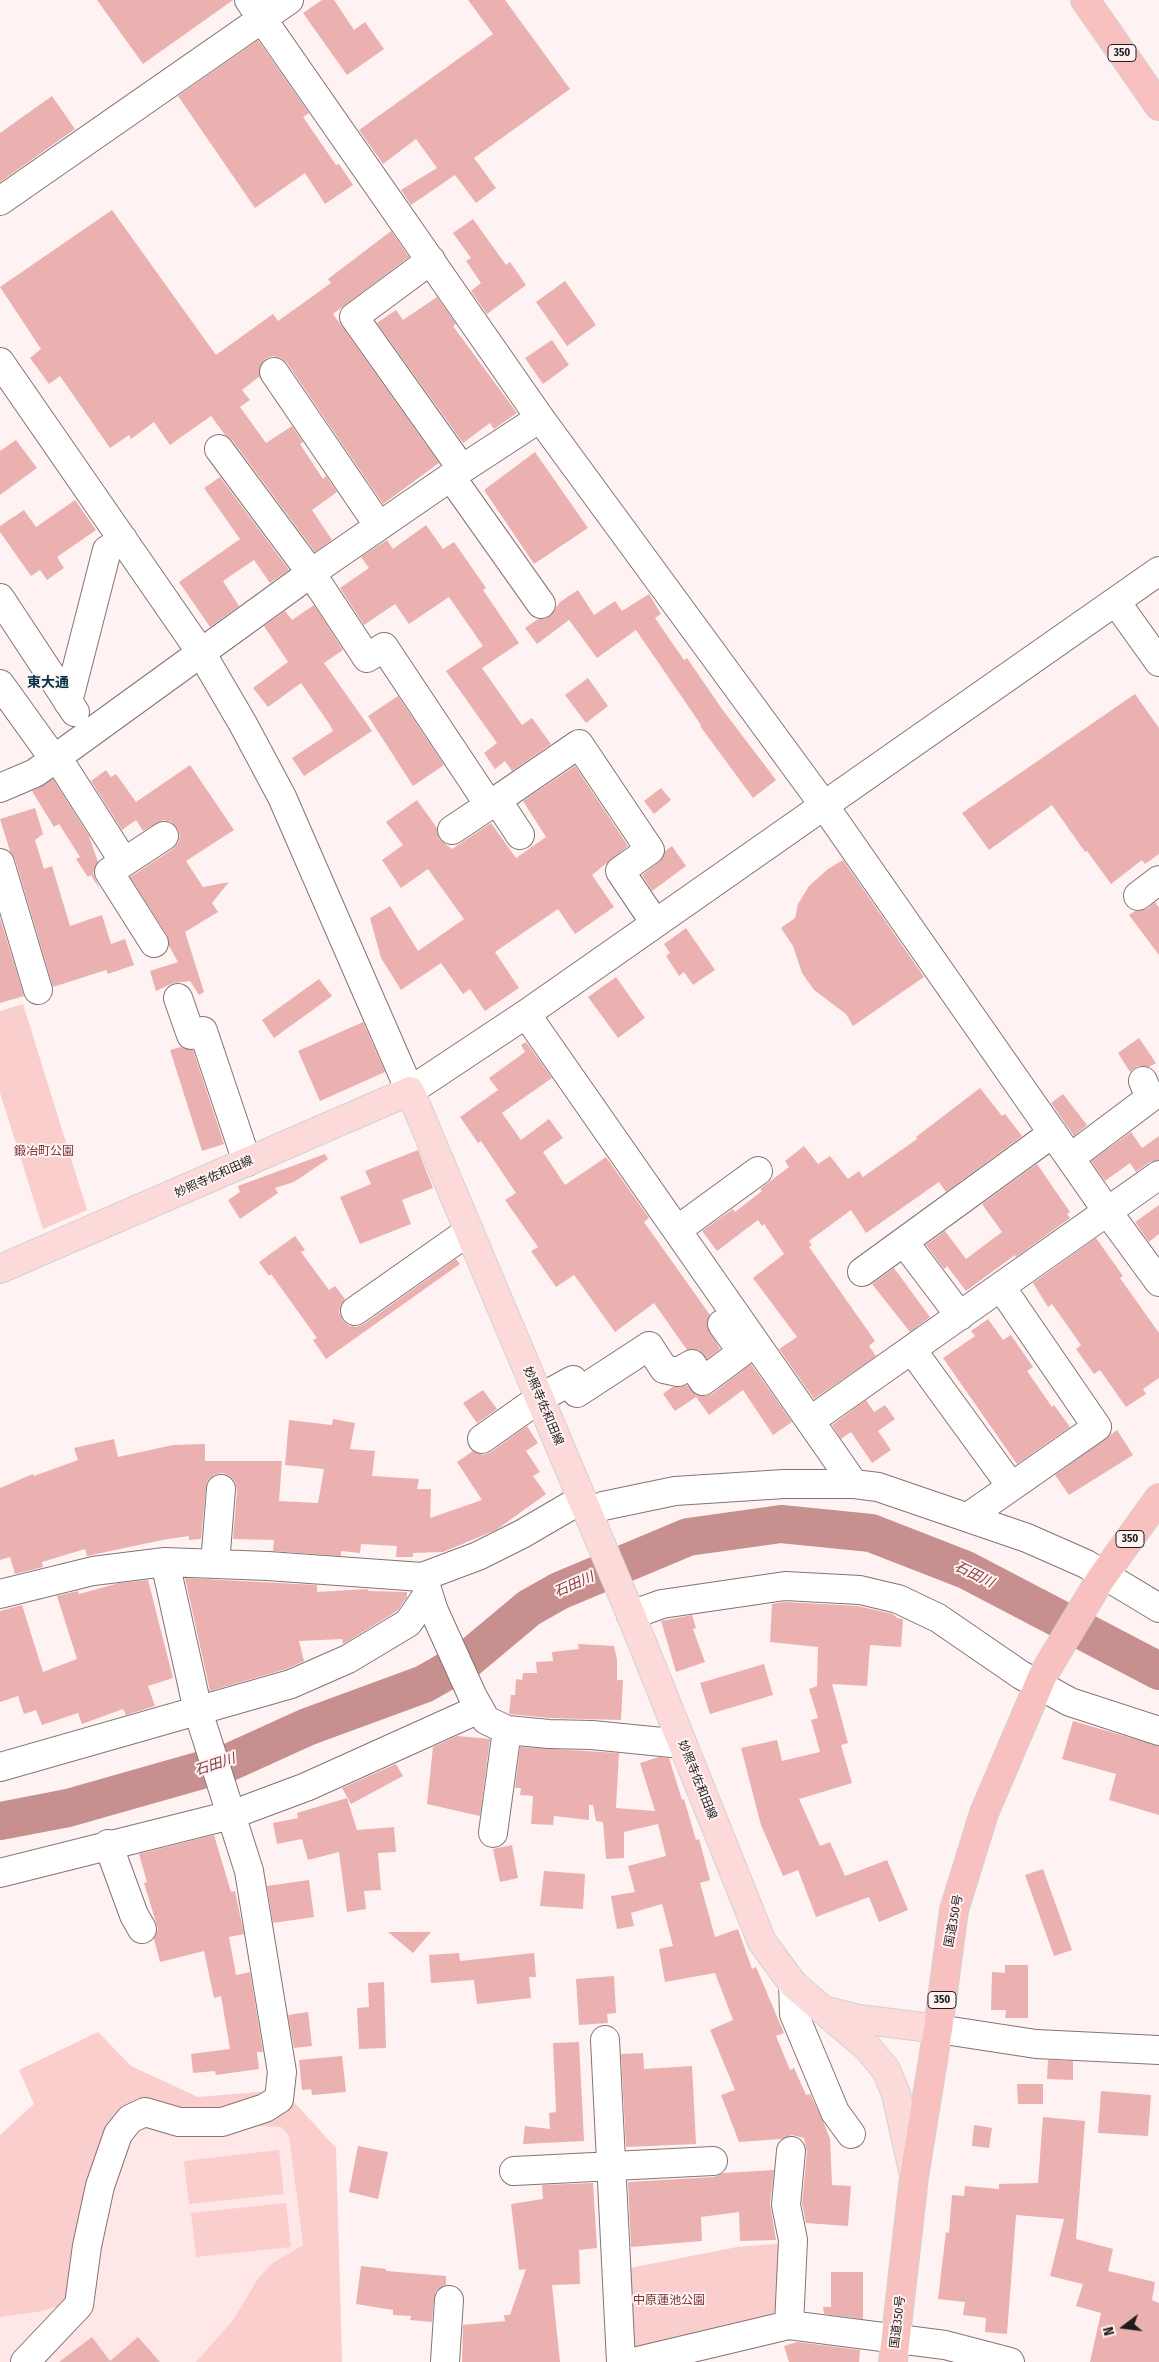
<!DOCTYPE html>
<html>
<head>
<meta charset="utf-8">
<style>
  body { margin:0 }
  #map { position:relative; width:1159px; height:2362px; overflow:hidden; background:#fef2f2; font-family:"Fira Sans Condensed",sans-serif }
  canvas { display:block }
  .north { position:absolute; left:1099px; top:2302px; width:50px; height:50px; -webkit-text-stroke:4px #fef2f2; paint-order:stroke; rotate:255deg; font-size:14px; font-weight:700; line-height:20px; text-align:center; color:#221b1b }
  .north::after { content:''; display:block; margin:auto; width:18px; height:22px; background:#221b1b; clip-path:polygon(50% 0,100% 100%,50% 72%,0 100%) }
</style>
</head>
<body>
<div id="map">
<canvas width="1159" height="2362"></canvas>
<div class="north">N</div>
</div>
<script>
const ctx = document.querySelector('canvas').getContext('2d');
ctx.lineJoin = 'round';
function fillPath(path, color) { ctx.fillStyle = color; ctx.fill(path, 'evenodd'); }
const toPath = rows => new Path2D(rows.map(r => 'M' + r).join(''));
function trace(path, color, width, dash) { ctx.strokeStyle = color; ctx.lineWidth = width; ctx.lineCap = dash ? 'butt' : 'round'; ctx.setLineDash(dash || []); ctx.stroke(path); }
function drawText(font, color, halo, rows, align = 'center') {
  ctx.font = font + ' "Fira Sans Condensed","Noto Sans JP",sans-serif'; ctx.lineWidth = 4; ctx.setLineDash([]); ctx.textBaseline = 'middle'; ctx.strokeStyle = halo; ctx.fillStyle = color; for (const [text, x, y, turn = 0] of rows) {
    ctx.save(); ctx.translate(x, y); ctx.rotate((+turn || 0) * Math.PI / 180); ctx.textAlign = isNaN(turn) ? turn : align; if (halo) ctx.strokeText(text, 0, 0); ctx.fillText(text, 0, 0); ctx.restore();
  }
}
const built = toPath([
  [140,2099,164,2102,190,2118,216,2124,281,2127,289,2136,303,2245,274,2262,259,2277,233,2320,196,2362,0,2362,0,2317,37,2312,120,2113]
]);
const green = toPath([
  [23,1004,87,1210,43,1229,0,1093,0,1011],
  [98,2032,131,2066,198,2097,283,2090,336,2148,342,2362,196,2362,233,2320,259,2277,274,2262,303,2245,289,2136,281,2127,216,2124,190,2118,164,2102,140,2099,120,2113,67,2304,37,2312,0,2317,0,2135,34,2104,19,2070],
  [279,2150,284,2194,189,2204,184,2161],
  [286,2203,291,2247,196,2257,191,2213],
  [786,2243,779,2318,630,2351,625,2269,737,2247]
]);
const river = toPath([
  [0,1821,68,1808,230,1762,307,1727,424,1684,468,1659,529,1608,559,1591,688,1537,781,1524,871,1533,966,1570,1159,1671]
]);
const building = toPath([
  [97,0,233,0,143,64],
  [322,0,334,0,354,30,365,22,384,49,347,75,303,13],
  [468,0,505,0,570,89,474,158,496,188,476,203,455,175,411,205,401,190,437,168,416,139,383,164,359,130,493,34],
  [258,40,309,113,303,117,336,165,339,164,353,185,325,204,305,173,255,208,178,96],
  [52,96,75,129,0,182,0,133],
  [112,210,216,355,273,314,278,321,331,283,328,279,391,231,409,257,333,314,439,463,383,504,287,363,281,358,273,356,265,359,260,366,260,376,242,390,250,400,240,407,266,443,292,426,303,442,300,444,323,479,326,476,337,492,312,510,332,540,315,552,232,440,225,435,211,416,170,445,154,422,131,439,129,435,110,448,60,376,49,384,30,358,41,349,0,287],
  [473,219,506,265,510,262,526,285,487,314,471,291,481,283,466,261,471,258,453,233],
  [565,281,596,325,567,346,536,302],
  [437,297,456,324,453,326,517,413,494,429,490,423,463,443,377,323,396,310,403,320],
  [552,340,569,365,543,384,525,358],
  [16,440,37,468,0,495,0,451],
  [535,452,588,528,534,564,484,490],
  [220,477,289,570,270,583,254,560,223,581,239,606,210,627,179,582,240,539,204,488],
  [75,500,96,530,57,557,64,568,47,580,40,570,31,576,0,532,0,526,24,510,36,527],
  [426,525,443,549,454,542,486,588,483,590,519,643,482,668,522,725,532,718,551,744,512,771,505,761,495,769,484,753,497,743,446,671,483,646,449,597,409,624,395,604,364,625,340,588,369,568,361,557,387,540,393,549],
  [578,590,594,615,615,601,622,611,649,594,661,614,655,618,684,660,687,658,722,709,776,780,753,798,700,726,701,725,636,630,597,658,569,620,537,644,525,628,538,619,550,616,560,602],
  [314,605,343,650,324,663,372,731,304,776,292,758,333,731,330,725,301,683,268,707,253,688,288,662,264,626,285,611,292,620],
  [588,678,608,706,586,723,565,695],
  [1135,694,1159,728,1159,854,1145,864,1142,860,1111,884,1087,851,1085,852,1052,805,989,850,962,813],
  [398,696,444,765,413,786,368,716],
  [190,765,234,830,186,861,203,887,229,882,212,903,218,912,185,932,204,992,199,995,190,981,173,983,156,991,150,971,178,962,169,946,167,935,130,877,173,849,178,843,180,835,177,828,171,822,163,820,143,831,136,820,122,830,91,781,106,770,111,777,116,774,136,802],
  [575,766,628,846,592,875,614,907,575,934,558,909,495,952,519,988,485,1011,470,989,463,994,441,963,401,990,381,958,370,918,390,906,418,951,464,919,428,869,401,888,382,860,403,845,386,822,417,800,437,828,439,839,452,849,491,823,516,858,546,837,523,801],
  [53,779,89,836,98,862,93,873,100,890,91,875,88,877,76,859,80,857,59,824,54,827,32,791],
  [661,788,671,800,654,814,644,801],
  [35,808,43,834,35,840,44,869,52,866,70,926,102,915,111,944,125,939,134,965,108,974,106,970,53,987,15,859,10,851,0,819],
  [672,846,686,866,652,891,642,875,659,862,665,851],
  [843,860,924,977,853,1026,846,1014,814,990,802,973,793,946,781,928,795,918,798,904,809,886,828,869],
  [1155,902,1159,908,1159,955,1129,915,1135,911,1147,909],
  [0,918,24,996,0,1003],
  [686,928,715,970,693,985,684,972,679,976,666,956,670,953,664,944],
  [616,977,645,1018,618,1038,588,997],
  [319,979,332,996,274,1038,262,1020],
  [363,1022,385,1072,320,1101,298,1051],
  [1139,1038,1156,1063,1149,1067,1138,1066,1130,1072,1118,1053],
  [526,1042,552,1078,502,1113,521,1140,549,1119,563,1138,543,1152,565,1185,606,1157,649,1218,644,1222,710,1315,707,1326,720,1349,707,1359,699,1350,687,1350,654,1303,615,1332,574,1275,556,1287,531,1251,538,1247,505,1200,516,1193,481,1141,478,1143,460,1117,498,1090,489,1078,525,1052,521,1045],
  [181,1047,193,1050,224,1144,202,1151,170,1050],
  [980,1088,1002,1116,1005,1114,1022,1136,946,1192,939,1182,866,1233,851,1210,809,1241,812,1245,809,1247,875,1341,869,1346,876,1356,814,1399,779,1349,797,1337,753,1278,784,1254,764,1224,762,1226,758,1220,717,1251,702,1231,733,1209,735,1212,762,1191,760,1189,789,1167,785,1161,804,1146,818,1164,830,1156,848,1179,859,1171,863,1177,917,1139,916,1137],
  [1063,1094,1087,1125,1074,1136,1051,1103],
  [1131,1132,1142,1148,1159,1136,1159,1160,1150,1162,1136,1172,1130,1163,1105,1181,1091,1161],
  [418,1150,433,1188,402,1200,411,1224,360,1244,340,1197,371,1184,365,1171],
  [325,1154,328,1159,294,1182,275,1188,278,1193,240,1219,228,1200,240,1192,238,1186],
  [1037,1164,1070,1212,1067,1214,1070,1218,1016,1257,1015,1255,966,1291,947,1266,944,1269,926,1245,945,1231,966,1259,1002,1232,982,1204],
  [1159,1205,1159,1234,1149,1242,1135,1222],
  [295,1236,305,1250,301,1252,329,1290,335,1286,345,1299,341,1305,339,1312,342,1320,348,1325,356,1327,364,1324,456,1259,460,1264,326,1359,313,1340,317,1338,271,1274,269,1276,259,1262],
  [1096,1238,1123,1276,1120,1278,1159,1333,1159,1378,1143,1389,1146,1394,1126,1407,1100,1370,1094,1374,1076,1349,1081,1345,1052,1304,1048,1307,1033,1283],
  [894,1268,930,1317,910,1332,872,1284],
  [988,1319,1003,1340,1011,1335,1033,1367,1027,1371,1052,1407,1054,1405,1070,1427,1017,1464,943,1358,975,1336,971,1331],
  [751,1364,792,1422,773,1435,743,1390,709,1415,696,1397,675,1411,663,1394,672,1387,687,1385,696,1395,705,1396,712,1394],
  [483,1390,497,1409,477,1423,463,1403],
  [866,1400,874,1412,885,1405,895,1419,878,1431,891,1450,872,1463,851,1432,841,1439,832,1425],
  [333,1419,355,1423,350,1449,375,1451,372,1476,419,1479,417,1489,431,1489,430,1518,482,1500,457,1462,473,1451,483,1455,491,1452,527,1426,538,1443,526,1451,540,1472,533,1476,546,1494,496,1530,443,1552,413,1553,413,1557,396,1557,397,1546,361,1544,360,1553,341,1551,341,1556,273,1551,274,1540,233,1539,237,1490,235,1482,230,1476,222,1473,214,1475,208,1480,206,1487,201,1539,189,1540,189,1536,162,1540,87,1556,85,1549,42,1562,43,1567,15,1574,10,1557,0,1560,0,1488,33,1474,34,1476,78,1460,74,1448,114,1439,118,1457,173,1445,205,1444,205,1461,282,1461,279,1501,318,1503,324,1469,285,1465,289,1420,332,1425],
  [1117,1430,1133,1455,1069,1495,1055,1475],
  [185,1578,317,1585,317,1592,367,1589,369,1591,407,1592,407,1597,397,1611,343,1644,342,1639,299,1641,304,1661,286,1669,210,1691],
  [148,1580,173,1678,148,1686,155,1706,126,1715,123,1709,82,1724,78,1713,42,1725,36,1710,24,1714,18,1696,0,1702,0,1611,22,1605,43,1672,77,1659,57,1596,78,1591,79,1594,119,1583],
  [785,1602,858,1606,893,1614,897,1618,903,1619,901,1647,870,1645,867,1686,832,1684,848,1743,841,1745,852,1783,799,1799,820,1846,830,1842,845,1876,887,1860,908,1910,879,1922,869,1897,816,1917,798,1870,783,1876,761,1825,741,1748,777,1740,782,1761,820,1752,811,1720,818,1718,809,1689,817,1686,818,1647,770,1642,772,1604],
  [692,1615,696,1628,693,1629,705,1662,676,1672,661,1621],
  [578,1644,614,1646,617,1660,617,1680,623,1680,621,1720,550,1718,509,1714,511,1695,515,1695,516,1679,522,1680,523,1673,537,1673,536,1662,553,1661,552,1652,579,1649],
  [764,1664,773,1695,710,1714,700,1683],
  [1073,1721,1159,1746,1159,1815,1109,1800,1116,1774,1062,1759],
  [457,1736,490,1739,480,1816,427,1804,433,1747],
  [520,1747,619,1753,616,1808,655,1811,640,1763,659,1757,669,1758,682,1800,684,1799,696,1840,699,1839,710,1880,700,1883,715,1937,738,1929,752,1969,756,1967,784,2033,776,2036,790,2070,794,2068,806,2095,810,2094,824,2123,830,2139,832,2185,851,2186,848,2226,806,2223,802,2204,807,2152,804,2138,792,2135,781,2139,739,2142,721,2095,735,2090,710,2030,733,2020,715,1973,665,1982,659,1949,673,1946,662,1904,631,1913,634,1926,617,1929,611,1896,635,1892,628,1866,666,1856,658,1824,624,1832,624,1858,606,1859,603,1822,596,1821,593,1805,589,1805,589,1820,554,1816,553,1825,531,1824,533,1796,520,1795,521,1788,515,1788],
  [396,1764,403,1776,351,1804,342,1788],
  [347,1798,357,1830,394,1827,396,1852,378,1853,381,1890,364,1891,366,1909,347,1912,339,1852,308,1860,302,1839,277,1844,273,1823,298,1818,297,1813],
  [214,1835,231,1892,235,1891,244,1934,229,1937,236,1975,250,1972,263,2052,257,2052,259,2069,216,2075,215,2071,193,2073,191,2054,230,2049,221,1996,214,1998,204,1951,160,1962,154,1939,158,1929,144,1883,147,1882,139,1854],
  [512,1845,518,1878,500,1882,493,1849],
  [1043,1869,1072,1950,1054,1956,1025,1875],
  [544,1871,585,1874,583,1909,540,1906],
  [309,1880,314,1917,273,1923,267,1886],
  [388,1932,431,1932,413,1953],
  [459,1953,460,1961,534,1953,536,1977,529,1977,531,1998,477,2004,474,1980,431,1983,429,1955],
  [1005,1965,1028,1965,1028,2018,1005,2018,1006,2010,991,2010,992,1972,1005,1973],
  [614,1976,616,2013,607,2014,608,2023,579,2025,576,1979],
  [384,1982,386,2048,359,2049,357,2008,369,2007,368,1983],
  [308,2012,312,2046,294,2048,288,2015],
  [579,2042,584,2141,523,2144,525,2126,550,2129,549,2113,556,2112,553,2043],
  [643,2053,644,2069,692,2066,696,2144,626,2147,621,2054],
  [342,2056,346,2092,312,2095,311,2089,302,2090,299,2060],
  [1048,2060,1073,2061,1073,2080,1047,2079],
  [1017,2084,1043,2084,1043,2104,1018,2104],
  [1101,2091,1151,2095,1148,2136,1098,2133],
  [1043,2117,1085,2121,1076,2239,1113,2249,1108,2271,1155,2282,1152,2300,1159,2303,1159,2362,1090,2362,1101,2313,1076,2306,1083,2284,1050,2276,1064,2219,1016,2215,1007,2334,985,2332,986,2318,963,2315,965,2302,938,2299,946,2232,949,2233,952,2195,964,2196,965,2186,999,2189,999,2184,1038,2183],
  [974,2125,992,2128,989,2148,972,2146],
  [358,2146,388,2152,378,2199,349,2192],
  [774,2170,770,2204,776,2240,740,2241,739,2212,701,2217,702,2241,631,2247,628,2182,714,2177,722,2173],
  [593,2183,597,2248,579,2250,580,2284,552,2285,560,2362,462,2362,463,2325,505,2321,504,2315,510,2315,526,2269,519,2270,511,2204,543,2199,542,2185],
  [361,2266,386,2269,386,2271,446,2276,446,2285,436,2291,434,2299,432,2322,410,2320,411,2316,393,2315,393,2310,356,2304],
  [831,2272,863,2272,863,2319,824,2314,823,2307,831,2307],
  [92,2337,110,2361,138,2337,160,2362,59,2362],
  [797,2342,860,2350,859,2362,789,2362,784,2346]
]);
const minor = toPath([
  [249,0,540,418,823,804,1107,1211,1159,1282],
  [0,201,289,0],
  [431,260,354,317,462,469],
  [0,362,202,654,243,724,282,797,410,1091,526,1014,1159,571],
  [274,372,379,526],
  [219,449,311,573,367,658,384,647,489,805],
  [451,477,541,604],
  [0,598,75,712],
  [1116,602,1159,662],
  [0,684,54,759],
  [68,702,107,550,123,539],
  [57,757,124,862],
  [0,788,35,773,311,573,462,469,540,418],
  [452,830,497,800],
  [520,835,497,800,579,744,650,850,620,871,655,923],
  [0,863,38,990],
  [1138,896,1159,880],
  [154,943,109,872,164,836],
  [178,998,191,1035,203,1031,247,1162],
  [526,1014,854,1484],
  [1070,1158,1150,1098,1143,1081],
  [677,1230,758,1171],
  [904,1242,960,1316],
  [862,1272,1053,1133],
  [355,1311,469,1231],
  [912,1350,1011,1486],
  [810,1421,1159,1175],
  [482,1439,540,1398,573,1380,577,1393,649,1346,664,1369,678,1372,692,1364,703,1381,742,1352,722,1324],
  [589,1514,603,1506,675,1491,784,1484,854,1484,878,1487,1027,1538,1086,1564,1159,1608],
  [968,1517,1097,1427,1001,1287],
  [215,1564,221,1489],
  [424,1580,434,1611,472,1695,486,1720,507,1730,549,1734,592,1735,682,1744],
  [0,1594,93,1571,165,1562,268,1566,422,1577,478,1556,522,1534,582,1499],
  [631,1615,662,1604,785,1586,860,1590,898,1599,938,1618,1021,1675,1070,1702,1159,1731],
  [0,1767,291,1684,348,1659,408,1623,428,1594],
  [493,1833,507,1730],
  [108,1844,134,1915,142,1929],
  [0,1873,231,1815,306,1787,479,1709],
  [793,1984,794,2014,835,2112,851,2134],
  [938,2029,1036,2044,1159,2050],
  [605,2040,621,2362],
  [514,2171,713,2161],
  [789,2325,793,2240,786,2205,791,2151],
  [25,2362,79,2305,87,2246,100,2186,118,2134,130,2119,145,2112,179,2122,222,2122,265,2108,279,2099,282,2072,249,1871,198,1711,165,1562],
  [445,2362,449,2300],
  [633,2362,789,2325,945,2345,1010,2362]
]);
const major = toPath([
  [0,1269,410,1091,631,1615,762,1942,793,1984,823,2010,859,2019,938,2029],
  [829,2015,867,2047,886,2070,896,2094,914,2175]
]);
const highway = toPath([
  [1085,0,1159,106],
  [893,2362,914,2177,938,2029,954,1910,984,1813,1043,1675,1100,1580,1159,1498]
]);
const shields = [
  [1122,53,28],
  [1130,1539,28],
  [942,2000,28]
];
const shieldNames = [
  ["350",1122,53],
  ["350",1130,1539],
  ["350",942,2000]
];
const parkNames = [
  ["鍛冶町公園",44,1152],
  ["中原蓮池公園",669,2301]
];
const streetNames = [
  ["妙照寺佐和田線",214,1177,-24],
  ["妙照寺佐和田線",543,1406,67],
  ["妙照寺佐和田線",697,1780,68],
  ["国道350号",954,1921,-79],
  ["国道350号",898,2322,-83]
];
const neighbourhoodNames = [
  ["東大通",48,683]
];
const waterNames = [
  ["石田川",974,1575,26],
  ["石田川",574,1585,-24],
  ["石田川",215,1765,-18]
];
fillPath(built, '#fee7e6');
fillPath(green, '#facecc');
trace(river, '#c7908f', 38);
fillPath(building, '#ebb1b0');
trace(minor, '#847473', 30);
trace(major, '#d3d1d1', 30);
trace(highway, '#d3d1d1', 30);
trace(minor, '#fff', 28);
trace(major, '#fbdad9', 28);
trace(highway, '#f8c1c0', 28);
for (const [x, y, w] of shields) { const box = new Path2D(); box.roundRect(x - w / 2, y - 8.5, w, 17, 4); ctx.fillStyle = '#fef2f2'; ctx.fill(box); trace(box, '#221b1b', 1); }
drawText('bold 11px', '#221b1b', null, shieldNames);
drawText('12px', '#7a3537', '#fef2f2', parkNames);
drawText('12px', '#221b1b', '#fef2f2', streetNames);
drawText('bold 14px', '#003245', '#fef2f2', neighbourhoodNames);
drawText('italic 14px', '#853e40', '#fef2f2', waterNames);
</script>
</body>
</html>
